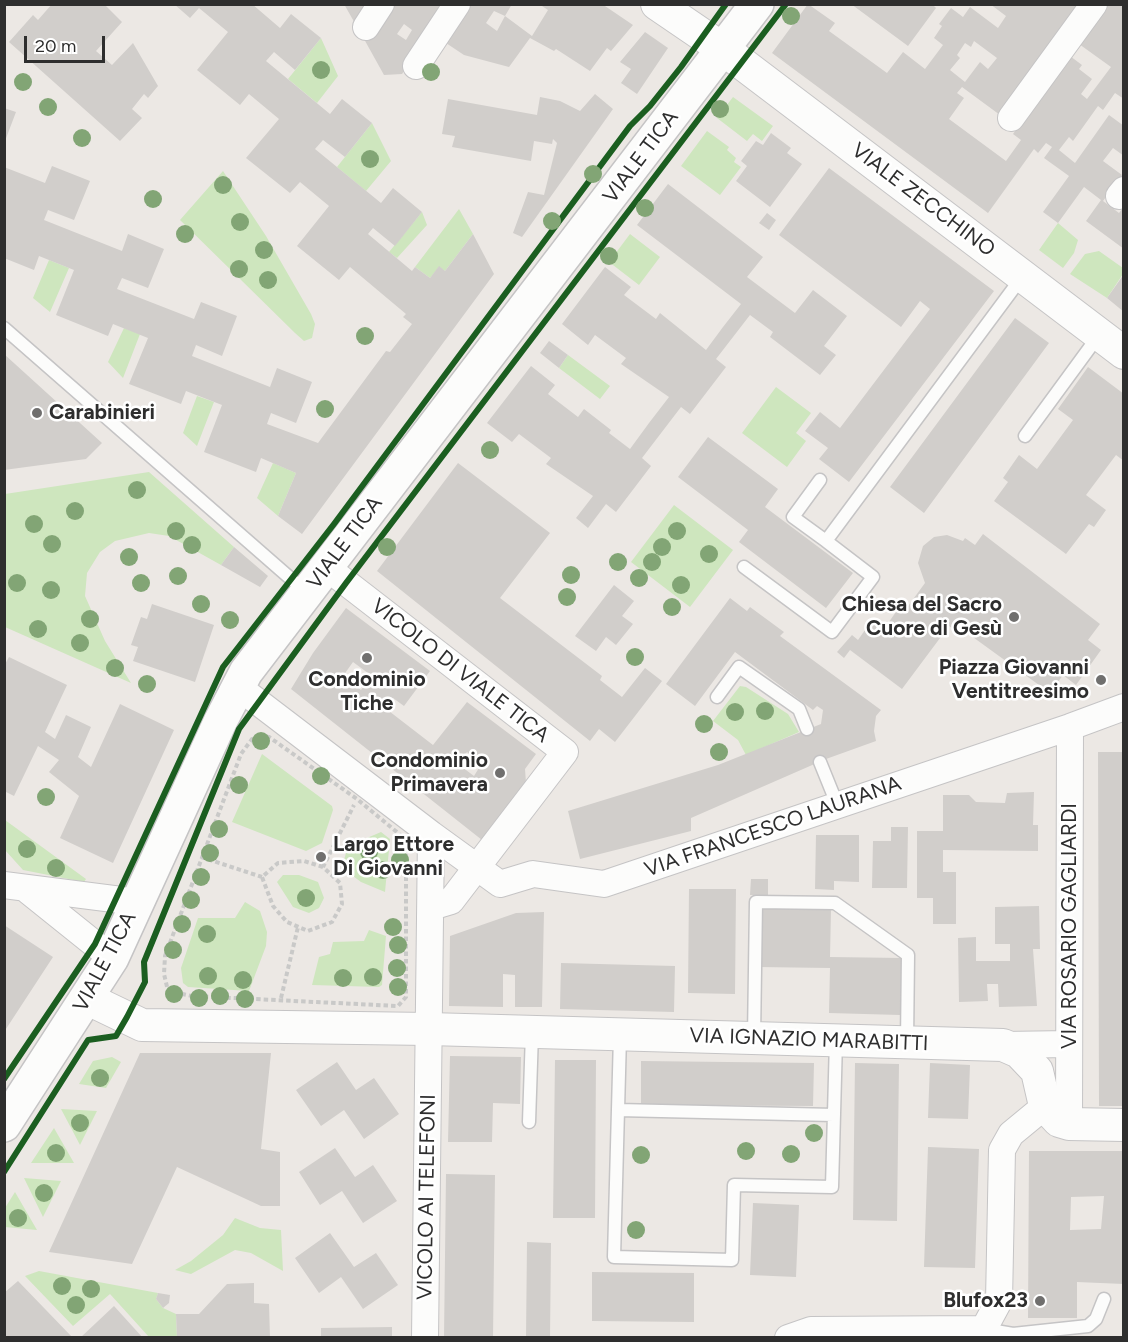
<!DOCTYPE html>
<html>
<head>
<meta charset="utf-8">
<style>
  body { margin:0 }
  #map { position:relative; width:1128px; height:1342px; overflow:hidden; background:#ece8e4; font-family:Figtree,sans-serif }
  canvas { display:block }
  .frame { position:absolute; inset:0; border:6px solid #2e2e2e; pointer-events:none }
  .scale { position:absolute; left:24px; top:36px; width:81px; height:27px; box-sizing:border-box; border:3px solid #2e2e2e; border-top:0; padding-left:8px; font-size:18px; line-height:21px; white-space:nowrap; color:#2e2e2e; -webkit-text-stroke:4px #fff; paint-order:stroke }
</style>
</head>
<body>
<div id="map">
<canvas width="1128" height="1342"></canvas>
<div class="frame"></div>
<div class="scale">20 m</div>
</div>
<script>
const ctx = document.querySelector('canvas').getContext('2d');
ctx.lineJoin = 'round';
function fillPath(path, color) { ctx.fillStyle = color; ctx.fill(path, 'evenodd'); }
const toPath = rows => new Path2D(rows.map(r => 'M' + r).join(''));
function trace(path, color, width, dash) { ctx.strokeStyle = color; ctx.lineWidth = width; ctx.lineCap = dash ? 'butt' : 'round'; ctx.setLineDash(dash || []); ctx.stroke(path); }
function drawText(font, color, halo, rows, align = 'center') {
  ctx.font = font + ' Figtree,sans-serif'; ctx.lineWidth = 5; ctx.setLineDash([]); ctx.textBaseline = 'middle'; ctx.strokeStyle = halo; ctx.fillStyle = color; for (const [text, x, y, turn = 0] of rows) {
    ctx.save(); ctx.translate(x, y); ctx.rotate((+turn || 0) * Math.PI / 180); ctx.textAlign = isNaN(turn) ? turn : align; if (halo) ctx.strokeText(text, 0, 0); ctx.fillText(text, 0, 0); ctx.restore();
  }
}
const green = toPath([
  [321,38,338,76,317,103,288,79],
  [733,97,773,126,762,141,753,134,747,141,717,118],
  [372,123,391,161,366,191,337,167],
  [707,131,729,147,727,150,736,158,734,162,741,167,720,195,681,166],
  [223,171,266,236,311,314,315,324,312,338,304,341,295,333,180,220],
  [459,209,473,234,445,271,439,267,430,278,415,267],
  [422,212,427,225,397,258,389,252],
  [1058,223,1078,240,1074,253,1063,268,1039,250],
  [630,234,660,257,639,285,609,262],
  [1099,251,1123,268,1123,274,1107,298,1070,274,1085,254],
  [49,260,69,268,50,312,33,298],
  [124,328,140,334,123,378,108,362],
  [568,355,610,386,600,399,559,368],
  [776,387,811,413,796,433,806,441,787,467,742,433],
  [197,396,214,402,197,446,183,433],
  [273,463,296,473,278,516,257,498],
  [149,472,234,547,221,565,169,536,149,533,115,541,100,552,87,573,85,596,105,641,131,683,5,627,5,494],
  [674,505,733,550,690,607,631,562],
  [740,686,746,687,788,714,799,732,746,755,738,740,713,721],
  [262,754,332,806,333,810,322,843,306,851,232,822],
  [5,820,86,879,84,882,23,870,5,850],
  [381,832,390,839,385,892,361,882,349,873,344,860,346,853,361,851,367,838],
  [283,875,299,875,318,882,324,898,319,908,309,913,293,907,277,882],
  [245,902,260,911,267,932,266,946,249,991,188,987,183,983,181,968,198,918,235,918],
  [369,930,386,936,382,985,379,987,312,985,319,957,330,954,333,942,364,941],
  [112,1057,121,1062,106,1088,79,1084,93,1061],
  [61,1109,97,1111,80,1145],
  [54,1128,74,1163,31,1163],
  [24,1178,61,1181,43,1217],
  [15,1192,37,1230,5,1227,5,1208],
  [235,1218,260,1228,281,1230,283,1271,251,1253,235,1250,191,1274,175,1270,191,1261,223,1235],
  [39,1271,158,1293,156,1299,163,1308,176,1314,177,1337,149,1337,110,1294,73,1326,25,1276]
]);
const building = toPath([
  [52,4,104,4,122,22,96,51,112,65,133,43,158,86,148,98,144,94,132,109,142,118,120,141,9,42,33,15,38,20],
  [174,4,252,4,280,28,291,14,321,38,295,70,274,52,266,61,330,114,342,99,372,123,345,157,323,140,315,149,381,203,393,188,422,212,395,246,373,228,368,234,412,271,415,267,430,278,439,266,445,271,473,234,494,274,302,534,278,516,296,473,261,458,256,472,204,452,222,405,186,391,181,404,129,384,148,338,113,324,108,336,56,315,74,270,39,256,34,270,4,258,4,167,45,183,52,166,90,181,74,220,48,210,44,220,122,251,128,234,164,249,148,288,122,278,117,289,194,319,201,302,237,316,222,356,196,345,192,356,270,387,277,368,312,382,296,423,271,413,267,424,318,443,386,351,390,352,412,324,403,317,406,314,350,267,339,280,297,246,329,206,300,182,290,193,246,158,279,119,249,94,240,105,197,70,228,32,199,8,190,18],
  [344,4,372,4,357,27],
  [388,4,450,4,402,74,384,75,364,39],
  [404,24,412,30,406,40,397,34],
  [468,4,512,4,505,16,494,11,486,23,497,31,505,16,532,36,548,10,539,4,602,4,633,25,611,51,607,48,590,71,556,49,554,51,530,38,509,67,464,55,443,41],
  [808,4,835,23,829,31,887,73,903,52,925,69,943,45,934,38,942,26,939,24,951,8,963,17,970,7,998,28,1006,16,990,4,1080,4,1000,115,962,87,957,93,964,98,949,119,1006,161,1021,140,1013,134,1070,56,1082,65,1079,69,1092,79,1081,94,1087,99,1111,67,1079,44,1108,4,1124,4,1124,99,1115,93,1103,110,1098,106,1073,141,1069,137,1059,150,1075,163,1109,115,1124,126,1124,156,1113,148,1103,161,1122,175,1103,201,1119,213,1124,207,1124,249,1086,221,1101,200,1084,187,1058,223,1043,212,1069,176,1044,158,1052,147,1046,143,1038,153,1034,149,988,213,772,53],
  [974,41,997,58,988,69,980,62,965,82,950,70,960,58,957,55,965,43,971,47],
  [851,4,932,4,936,8,908,46],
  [645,32,668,48,637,94,621,83,631,69,620,62],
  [595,94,613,109,522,237,513,233,528,192,544,195,557,143,553,139,552,144,534,141,531,161,452,147,455,136,442,134,448,99,537,115,540,97,560,101,580,111],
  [4,108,16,112,5,141,4,141],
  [771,133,791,148,787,153,802,164,770,207,736,181,747,166,741,161,756,141,763,145],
  [829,168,994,291,849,482,819,459,828,448,805,431,820,412,840,428,930,309,920,301,901,327,779,235],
  [668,184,763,257,747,277,795,313,813,290,847,316,824,346,836,355,820,375,770,337,773,332,750,315,716,359,726,367,690,414,681,407,642,458,651,466,616,512,606,504,588,528,576,518,593,496,546,464,551,458,519,434,512,442,487,423,531,366,555,385,548,394,578,417,584,409,611,430,609,433,630,449,649,423,669,397,621,364,626,358,595,335,588,345,562,324,605,267,631,287,624,295,656,319,660,313,706,350,723,327,741,304,637,225],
  [767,213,776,220,769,230,759,223],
  [1124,274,1124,312,1107,298],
  [1015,318,1049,343,924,513,890,487],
  [549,341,568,355,559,368,540,353],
  [4,354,102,443,86,459,4,470],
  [1088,367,1124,394,1124,461,1116,455,1086,495,1106,510,1094,527,1089,524,1066,554,994,501,1008,482,1003,478,1019,455,1037,469,1073,420,1058,409],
  [708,437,778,489,765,507,853,573,826,608,739,542,748,530,678,477],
  [458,463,550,533,500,598,602,676,600,680,622,697,645,668,662,681,615,742,599,729,590,741,377,571],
  [983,534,1100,624,1088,640,1101,650,1076,685,1063,675,1050,693,959,627,956,631,949,626,902,689,850,650,844,658,837,652,852,635,858,640,872,620,884,629,898,609,903,613,925,583,918,563,923,546,934,537,947,535,963,541,965,538,975,545],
  [234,547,268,576,260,587,221,565],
  [614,585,634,601,622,616,633,624,616,645,606,637,596,651,575,636],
  [730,598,747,611,750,607,784,632,780,636,881,710,876,716,874,731,876,741,826,759,691,818,691,831,580,859,568,811,718,765,821,724,823,710,817,706,813,710,735,652,695,706,666,684],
  [152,604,214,625,195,682,133,661,138,647,131,645,141,617,147,619],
  [346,608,430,671,404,706,393,698,385,708,433,745,467,702,536,754,525,769,526,783,482,840,291,689,313,653],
  [353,662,372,676,361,690,343,676],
  [467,752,482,763,474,776,458,764],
  [9,657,67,685,45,732,55,739,66,715,91,727,78,757,91,767,120,704,174,730,113,863,60,838,79,796,49,772,59,760,38,746,14,796,4,791,4,666],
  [1098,752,1124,752,1124,1106,1099,1106],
  [1034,792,1033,825,1038,825,1038,851,943,850,943,872,956,872,956,924,933,924,933,898,917,898,917,831,943,831,943,795,969,795,976,802,1005,803,1007,793],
  [891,827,908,827,907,888,872,888,873,841,891,841],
  [816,835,859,835,859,882,834,881,834,890,815,889],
  [751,879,768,879,768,895,750,895],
  [689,889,736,889,735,994,688,993],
  [1039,906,1040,949,1033,949,1037,1006,999,1007,998,984,987,984,988,1001,959,1002,958,938,976,937,976,961,1010,961,1010,944,995,944,995,907],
  [760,908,831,909,830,957,902,958,900,1015,829,1013,830,968,758,967],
  [544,912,542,1007,515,1007,515,975,503,974,503,1007,449,1006,450,936,516,913],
  [4,925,53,957,4,1032],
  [561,963,675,966,674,1012,560,1009],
  [140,1053,271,1053,261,1149,280,1152,280,1206,261,1206,177,1167,132,1264,49,1252],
  [450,1056,521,1057,520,1104,493,1103,492,1142,448,1142],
  [555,1060,596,1060,595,1218,553,1218],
  [641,1061,814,1063,813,1106,641,1105],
  [337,1062,356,1090,374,1078,399,1114,364,1139,344,1110,321,1126,296,1090],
  [855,1063,899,1064,897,1221,853,1220],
  [930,1063,970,1065,968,1119,928,1118],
  [928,1147,979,1149,975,1268,924,1267],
  [335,1148,355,1177,373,1165,397,1201,363,1223,342,1191,320,1205,299,1172],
  [1029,1151,1124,1151,1124,1284,1077,1282,1077,1318,1028,1318],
  [1104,1196,1101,1229,1070,1230,1071,1197],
  [446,1174,495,1175,493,1338,444,1338],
  [753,1203,799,1205,796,1277,750,1275],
  [330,1233,354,1267,376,1253,398,1285,363,1309,341,1277,319,1293,295,1258],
  [527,1242,551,1243,550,1338,526,1338],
  [592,1272,694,1273,694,1322,592,1321],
  [18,1281,73,1338,4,1338,4,1293],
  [254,1283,254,1303,269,1304,270,1338,177,1338,176,1314,199,1314,227,1284],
  [158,1293,170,1295,169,1303,163,1308,156,1299],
  [114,1306,143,1338,80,1338],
  [392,1327,392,1338,321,1338,321,1328]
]);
const path = toPath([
  [259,736,269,737,357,799,404,838,406,848,406,997,398,1006,192,996,168,991,164,974,165,956,241,754,252,739,259,736],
  [201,857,262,877],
  [323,867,304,861,278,863,262,877,273,906,287,922,308,931,332,922,342,904,340,883,323,867,354,805],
  [281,998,298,927]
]);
const service = toPath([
  [4,328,306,592],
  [1025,436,1099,335],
  [820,480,793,517,826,541],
  [744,567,832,632,873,577,826,541,1022,277],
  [717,697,739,667,799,709,807,729],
  [820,762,837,804],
  [620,1036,614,1257,732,1260,734,1185,832,1187,836,1040],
  [754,1037,756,902,835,903,908,955,907,1042],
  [618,1110,834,1115],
  [529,1122,532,1033],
  [984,1329,1013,1334,1088,1326,1096,1319,1104,1299]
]);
const minor = toPath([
  [366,27,381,4],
  [416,66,457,4],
  [1011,118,1094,4],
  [1119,196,1124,190],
  [326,567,565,752,451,901,431,907],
  [237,686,431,834,425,1338],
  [431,834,500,884,533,874,604,884,1070,727,1124,707],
  [4,885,137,902],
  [26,889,112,958],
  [1003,1045,1069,1044],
  [1069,1124,1070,727],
  [788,1338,811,1330,984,1329],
  [979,1338,999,1301,1002,1150,1011,1134,1045,1106]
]);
const tertiary = toPath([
  [657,4,723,49,1124,353],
  [88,999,142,1025,429,1029,1003,1045,1019,1052,1037,1071,1045,1106,1059,1121,1069,1124,1124,1125]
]);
const secondary = toPath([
  [4,1125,112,958,220,722,246,672,757,4]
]);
const cycleway = toPath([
  [4,1079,95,944,223,667,334,524,630,126,650,106,681,67,726,4],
  [4,1172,88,1040,116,1036,127,1017,145,982,144,962,239,729,346,583,786,4]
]);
const trees = [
  [791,16],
  [321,70],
  [431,72],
  [23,82],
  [48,107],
  [720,109],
  [82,138],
  [370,159],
  [593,174],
  [223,185],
  [153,199],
  [645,208],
  [552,221],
  [240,222],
  [185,234],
  [264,250],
  [609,256],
  [239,269],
  [268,280],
  [365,336],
  [325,409],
  [490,450],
  [137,490],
  [75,511],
  [34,524],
  [176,531],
  [677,531],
  [52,544],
  [192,545],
  [387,547],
  [662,547],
  [709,554],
  [129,557],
  [618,562],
  [652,562],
  [571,575],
  [178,576],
  [639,578],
  [17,583],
  [141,583],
  [681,585],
  [51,590],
  [567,597],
  [201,604],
  [672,607],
  [90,619],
  [230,620],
  [38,629],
  [80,643],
  [635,657],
  [115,668],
  [147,684],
  [765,711],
  [735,712],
  [704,724],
  [261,741],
  [719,752],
  [321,776],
  [239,785],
  [46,797],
  [219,829],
  [27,849],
  [369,852],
  [210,853],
  [400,860],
  [56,868],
  [383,870],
  [201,877],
  [306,898],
  [191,900],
  [182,924],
  [393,927],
  [207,934],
  [398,945],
  [173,950],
  [397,968],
  [208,976],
  [373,977],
  [343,978],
  [243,980],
  [398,987],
  [174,994],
  [220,996],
  [199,998],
  [245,999],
  [100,1078],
  [80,1123],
  [814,1133],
  [746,1151],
  [56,1153],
  [791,1154],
  [641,1155],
  [44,1193],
  [18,1218],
  [636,1230],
  [62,1286],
  [91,1289],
  [76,1305]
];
const markers = [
  [37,413,6,"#706f6e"],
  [1014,617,6,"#706f6e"],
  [367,658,6,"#706f6e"],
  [1101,680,6,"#706f6e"],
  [500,773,6,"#706f6e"],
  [321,857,6,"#706f6e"],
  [1040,1301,6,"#706f6e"]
];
const streetNames = [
  ["VIALE TICA",641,157,-53],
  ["VIALE ZECCHINO",923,200,37],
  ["VIALE TICA",345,543,-53],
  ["VICOLO DI VIALE TICA",460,671,38],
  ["VIA FRANCESCO LAURANA",773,827,-19],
  ["VIA ROSARIO GAGLIARDI",1070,926,-90],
  ["VIALE TICA",105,962,-62],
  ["VIA IGNAZIO MARABITTI",809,1040,2],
  ["VICOLO AI TELEFONI",427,1197,-89]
];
const poiNames = [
  ["Carabinieri",49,413,"left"],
  ["Chiesa del Sacro",1002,605],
  ["Cuore di Gesù",1002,629],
  ["Piazza Giovanni",1089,668],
  ["Ventitreesimo",1089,692],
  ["Condominio",367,680,"center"],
  ["Tiche",367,704,"center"],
  ["Condominio",488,761],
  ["Primavera",488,785],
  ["Largo Ettore",333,845,"left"],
  ["Di Giovanni",333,869,"left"],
  ["Blufox23",1028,1301]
];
fillPath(green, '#cee6be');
fillPath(building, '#d1cecb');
trace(service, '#c5c4c5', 15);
trace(minor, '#c5c4c5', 28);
trace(tertiary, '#c5c4c5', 34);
trace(secondary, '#c5c4c5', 36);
trace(path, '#c9c9c8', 4, [4.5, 3]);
trace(service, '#fcfcfb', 12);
trace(minor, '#fcfcfb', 26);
trace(tertiary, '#fcfcfb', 32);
trace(secondary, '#fcfcfb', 33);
trace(cycleway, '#1b5e20', 6);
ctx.fillStyle = '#82a575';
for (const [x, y] of trees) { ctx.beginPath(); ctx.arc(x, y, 9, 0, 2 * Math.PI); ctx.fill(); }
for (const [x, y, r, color] of markers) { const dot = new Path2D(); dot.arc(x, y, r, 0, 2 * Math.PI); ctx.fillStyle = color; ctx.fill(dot); trace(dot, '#fff', 2); }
drawText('21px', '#2e2e2e', '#fff', streetNames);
drawText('bold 21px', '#2e2e2e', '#fff', poiNames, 'right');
</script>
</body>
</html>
